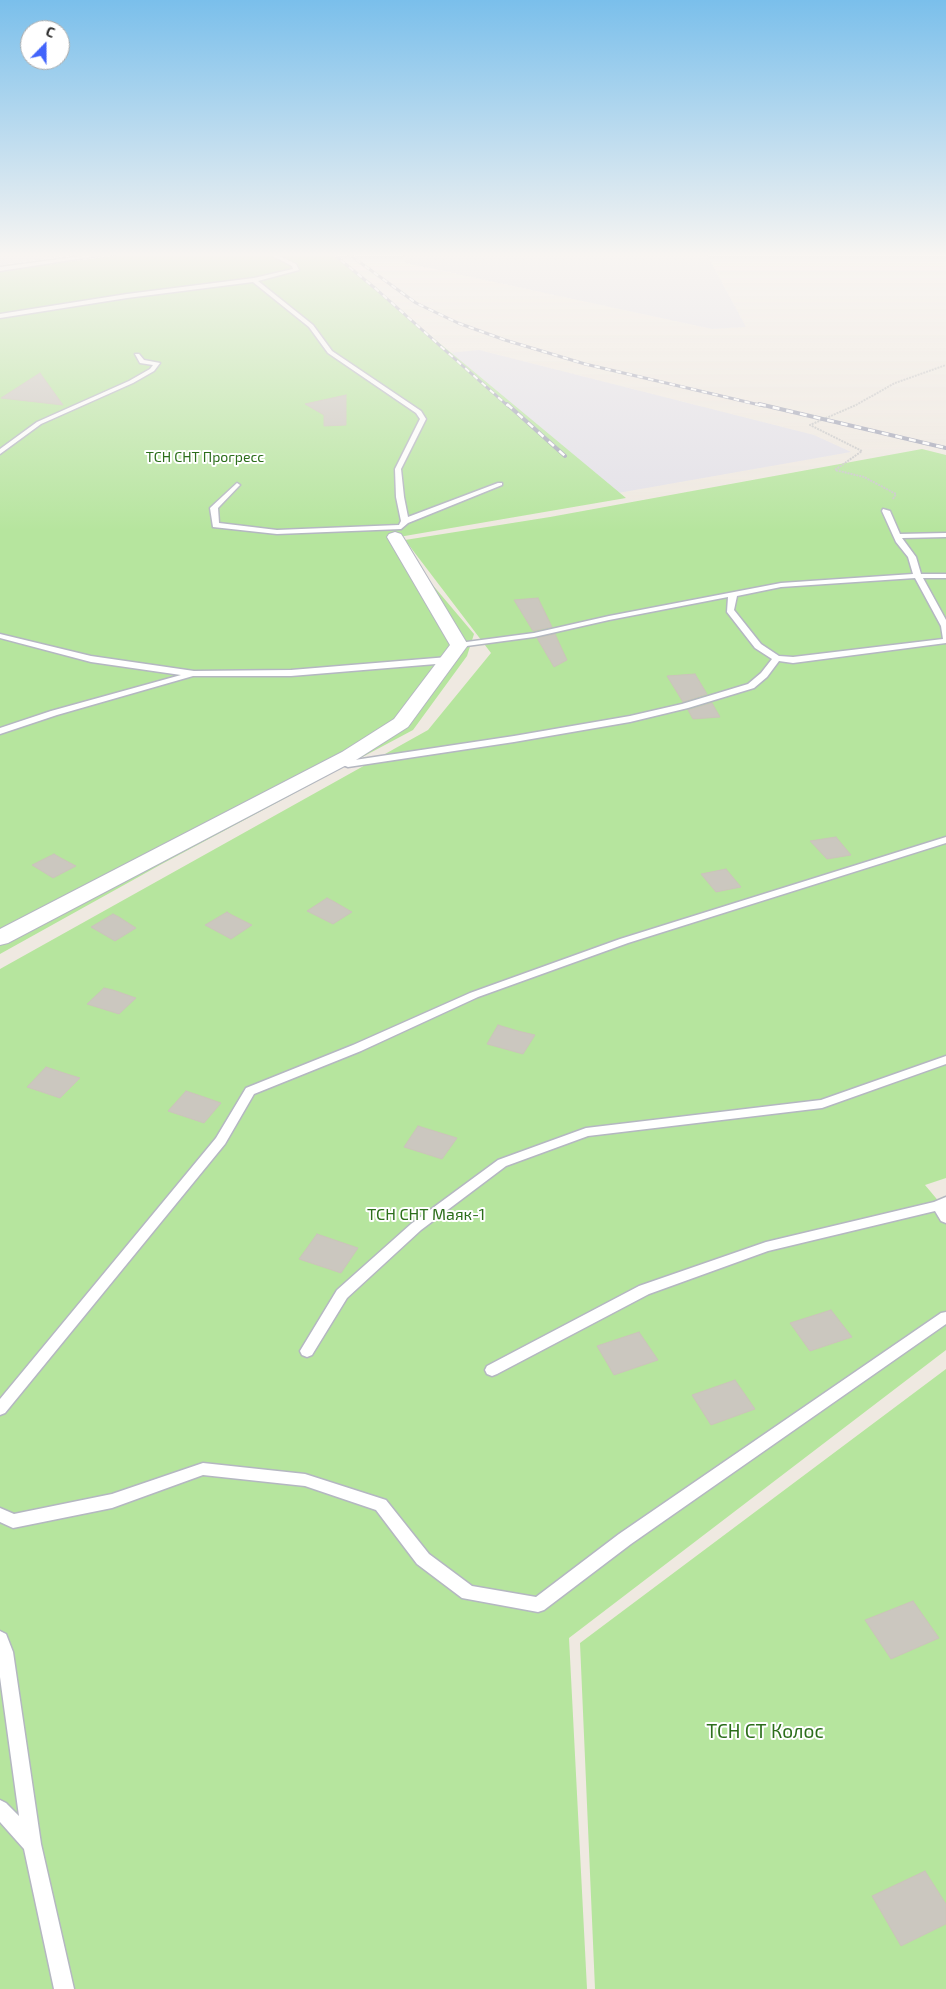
<!DOCTYPE html>
<html>
<head>
<meta charset="utf-8">
<style>
  body { margin:0 }
  #map { position:relative; width:946px; height:1989px; overflow:hidden; background:#efe9e1; font-family:"Exo 2",sans-serif }
  canvas { display:block }
  .north { position:absolute; left:20px; top:20px; width:50px; height:50px; box-sizing:border-box; background:#fff; border:1px solid #ababab; border-radius:50%; rotate:22deg; font-size:14px; font-weight:700; line-height:20px; text-align:center; color:#2e2e2e }
  .north::after { content:''; display:block; margin:auto; width:18px; height:22px; background:#4264fb; clip-path:polygon(50% 0,100% 100%,50% 72%,0 100%) }
</style>
</head>
<body>
<div id="map">
<canvas width="946" height="1989"></canvas>
<div class="north">С</div>
</div>
<script>
const ctx = document.querySelector('canvas').getContext('2d');
ctx.lineJoin = 'round';
function fillPath(path, color) { ctx.fillStyle = color; ctx.fill(path, 'evenodd'); }
const toPath = rows => new Path2D(rows.map(r => 'M' + r).join(''));
function trace(path, color, width, dash) { ctx.strokeStyle = color; ctx.lineWidth = width; ctx.lineCap = dash ? 'butt' : 'round'; ctx.setLineDash(dash || []); ctx.stroke(path); }
function drawText(font, color, halo, rows, align = 'center') {
  ctx.font = font + ' "Exo 2",sans-serif'; ctx.lineWidth = 4; ctx.setLineDash([]); ctx.textBaseline = 'middle'; ctx.strokeStyle = halo; ctx.fillStyle = color; for (const [text, x, y, turn = 0] of rows) {
    ctx.save(); ctx.translate(x, y); ctx.rotate((+turn || 0) * Math.PI / 180); ctx.textAlign = isNaN(turn) ? turn : align; if (halo) ctx.strokeText(text, 0, 0); ctx.fillText(text, 0, 0); ctx.restore();
  }
}
const industrial = toPath([
  [0,253,85,253,0,265],
  [403,253,706,253,746,327,712,329,406,263],
  [479,350,814,435,851,452,470,519,429,355]
]);
const green = toPath([
  [135,253,331,253,626,498,393,538,474,634,467,656,413,730,160,865,0,954,0,271],
  [922,449,946,455,946,1178,925,1185,946,1210,946,1350,569,1638,587,1989,0,1989,0,969,428,730,491,653,405,540,550,517],
  [946,1369,946,1989,595,1989,580,1643]
]);
const building = toPath([
  [40,373,63,405,1,398,40,373],
  [346,395,346,425,324,426,324,415,305,404,346,395],
  [538,598,552,627,533,631,514,600,538,598],
  [555,634,567,660,554,667,537,638,555,634],
  [695,674,707,694,683,702,667,676,695,674],
  [712,703,720,717,693,719,688,710,712,703],
  [836,837,851,855,827,859,810,841,836,837],
  [54,854,59,857,76,866,53,878,32,865,54,854],
  [726,869,741,887,716,892,701,874,726,869],
  [327,898,333,901,352,912,333,924,307,911,327,898],
  [227,912,232,915,252,925,231,939,205,925,227,912],
  [113,914,119,917,136,928,115,941,91,927,113,914],
  [104,988,113,990,136,998,119,1014,87,1004,104,988],
  [498,1025,518,1031,535,1035,523,1054,487,1044,498,1025],
  [46,1067,64,1073,80,1078,60,1098,27,1087,46,1067],
  [186,1091,204,1097,221,1103,204,1123,168,1111,186,1091],
  [418,1126,457,1138,442,1159,404,1147,418,1126],
  [317,1234,358,1248,341,1273,299,1259,317,1234],
  [831,1310,852,1337,810,1351,790,1323,831,1310],
  [639,1332,658,1360,614,1375,597,1346,639,1332],
  [735,1380,755,1409,711,1425,692,1395,735,1380],
  [913,1601,939,1638,891,1659,865,1620,913,1601],
  [925,1871,946,1904,946,1924,901,1946,872,1896,925,1871]
]);
const path = toPath([
  [893,499,896,494,864,477,835,470,862,451,810,425,856,405,895,383,946,365]
]);
const service = toPath([
  [105,253,116,253,0,271,0,267,105,253],
  [267,253,273,253,296,264,299,270,258,281,313,325,332,351,421,411,426,419,401,469,404,497,408,517,498,483,502,483,502,485,408,523,401,529,277,534,213,527,210,508,237,483,240,485,239,486,218,508,219,523,277,530,399,525,401,521,396,497,395,469,420,419,416,413,328,353,309,327,253,282,127,298,0,318,0,314,127,294,254,278,293,269,292,266,267,253],
  [135,354,139,354,144,360,160,363,154,371,133,383,41,424,0,454,0,449,37,422,129,381,150,369,153,365,140,363,135,354],
  [883,509,890,511,900,534,946,533,946,537,902,538,916,557,921,574,946,574,946,578,923,578,946,620,946,643,793,663,779,661,767,677,754,688,688,708,630,722,514,742,348,767,333,761,338,758,348,761,514,736,630,716,682,704,748,684,761,673,772,659,755,648,727,612,728,597,609,620,534,637,459,647,455,645,459,643,534,633,609,616,781,583,913,574,908,557,896,542,882,511,883,509],
  [915,578,941,626,943,639,793,657,779,656,761,644,734,610,737,596,781,587,915,578],
  [0,634,91,656,194,671,291,670,448,657,452,660,448,663,291,676,193,676,57,715,0,734,0,728,51,711,181,675,91,662,0,638,0,634],
  [946,837,946,843,628,943,478,997,361,1051,254,1094,225,1144,5,1413,0,1415,0,1399,216,1138,246,1088,353,1045,470,993,620,939,946,837],
  [946,1056,946,1064,822,1108,588,1136,506,1166,421,1230,347,1298,312,1355,307,1357,302,1355,300,1351,337,1290,411,1224,498,1160,586,1128,821,1100,946,1056],
  [946,1197,946,1223,941,1221,935,1211,768,1251,649,1294,497,1374,492,1376,487,1374,485,1370,487,1366,639,1286,766,1242,934,1202,946,1197],
  [946,1312,946,1324,631,1544,544,1610,538,1612,462,1598,417,1564,376,1510,305,1486,203,1475,112,1508,13,1528,0,1522,0,1508,14,1514,112,1494,203,1463,305,1474,386,1500,429,1554,472,1586,536,1597,619,1534,941,1313,946,1312],
  [0,1631,6,1634,13,1652,41,1844,74,1989,54,1989,24,1849,0,1822,0,1800,6,1803,19,1816,0,1677,0,1631]
]);
const minor = toPath([
  [395,532,401,534,403,537,468,645,408,727,356,760,8,943,0,945,0,929,342,752,394,719,450,645,387,537,389,534,395,532]
]);
const railFar1 = toPath([
  [332,253,376,289,508,406],
  [347,253,416,303,458,323,505,340,585,364,764,406]
]);
const rail = toPath([
  [507,404,565,456],
  [759,404,946,448]
]);
const farParknames = [
  ["ТСН СНТ Прогресс",205,457]
];
const parkNames = [
  ["ТСН СНТ Маяк-1",426,1215]
];
const nearParknames = [
  ["ТСН СТ Колос",765,1732]
];
fillPath(industrial, '#e3e1e8');
fillPath(green, '#b6e59e');
fillPath(building, '#cbc7bf');
trace(building, '#cbc5ba', 1);
trace(service, '#b4b7c1', 3);
trace(minor, '#b4b7c1', 2);
trace(path, '#c9c9c9', 2, [2, 1]);
fillPath(service, '#fff');
fillPath(minor, '#fff');
trace(railFar1, '#a3a6b8', 3);
trace(rail, '#a3a6b8', 4);
trace(railFar1, '#fff', 2, [5.5]);
trace(rail, '#fff', 2.5, [7]);
const sky = ctx.createLinearGradient(0, 0, 0, 531);
sky.addColorStop(0, '#7abfeb');
sky.addColorStop(0.48, '#f8f5f2');
sky.addColorStop(1, '#f8f5f200');
ctx.fillStyle = sky;
ctx.fillRect(0, 0, 946, 531);
drawText('14px', '#2c6e1b', '#fff', farParknames);
drawText('16px', '#2c6e1b', '#fff', parkNames);
drawText('19px', '#2c6e1b', '#fff', nearParknames);
</script>
</body>
</html>
